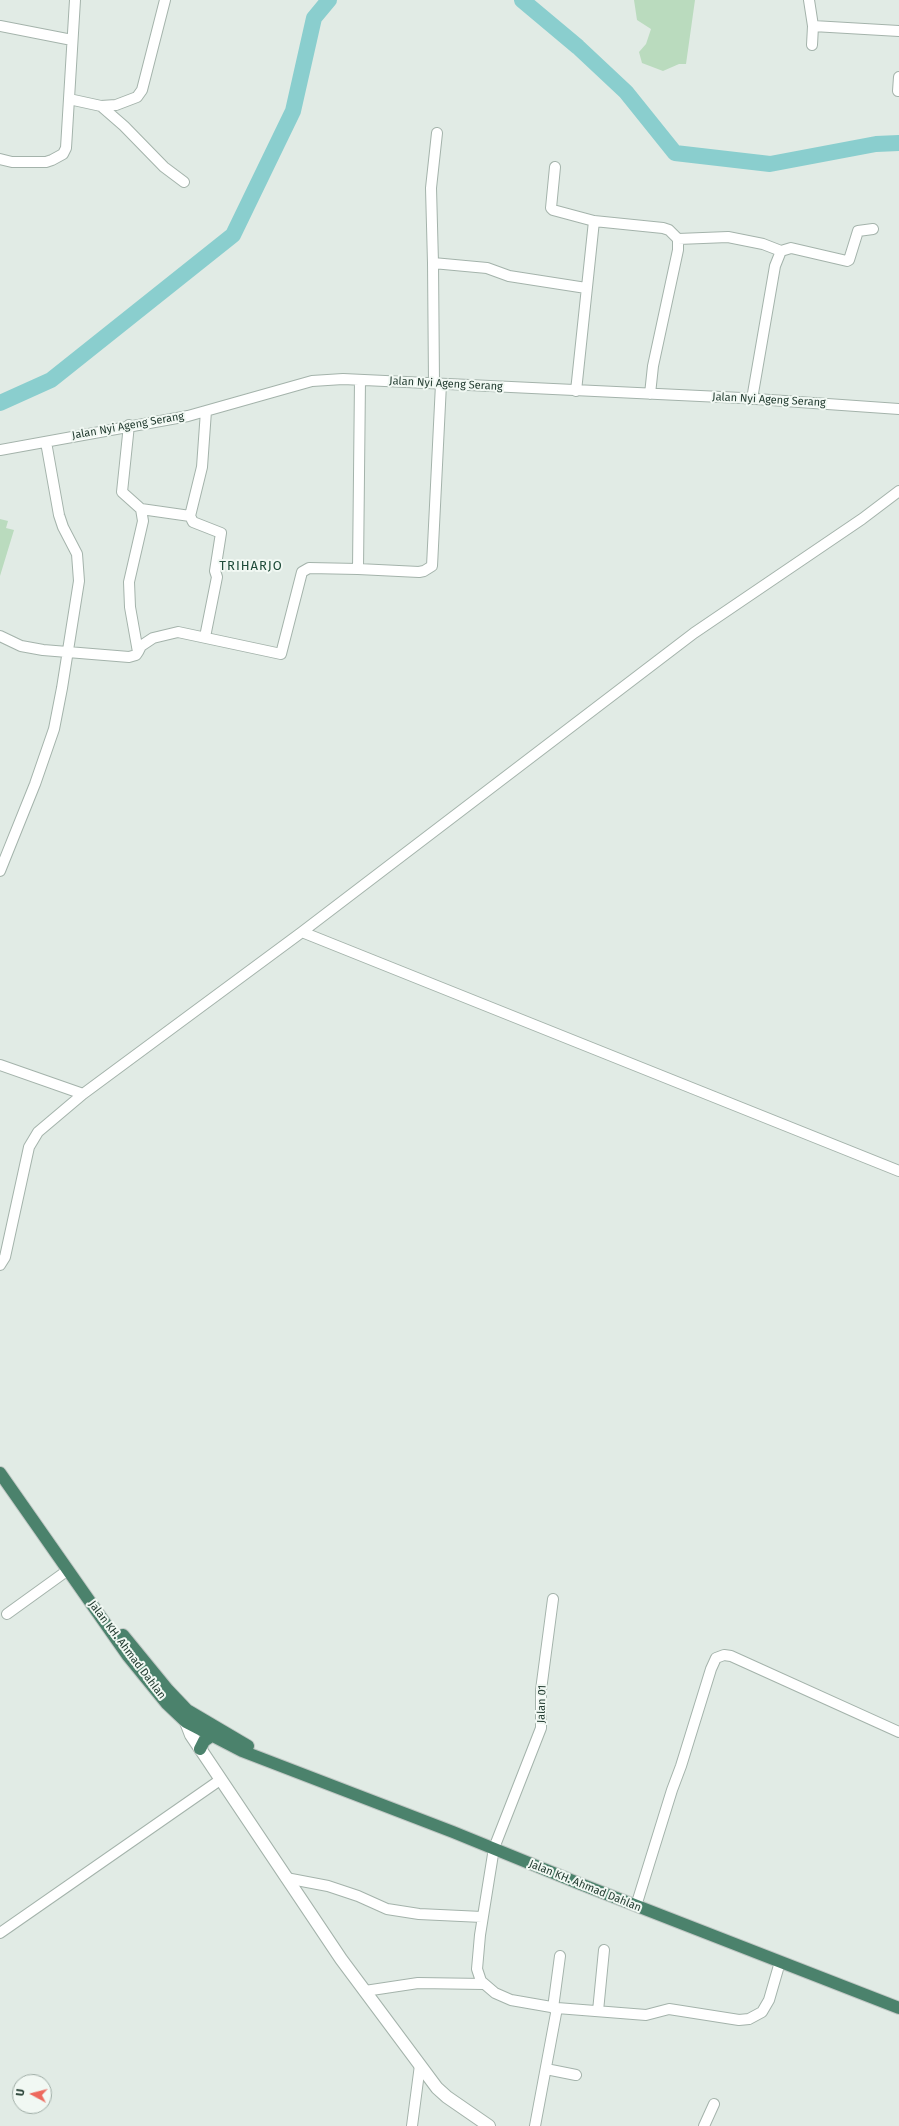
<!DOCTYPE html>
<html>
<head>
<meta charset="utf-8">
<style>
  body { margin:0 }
  #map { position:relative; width:899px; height:2126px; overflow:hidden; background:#e1ebe5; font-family:"Fira Sans",sans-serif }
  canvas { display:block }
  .north { position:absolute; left:12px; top:2074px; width:40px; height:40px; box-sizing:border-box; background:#f1f8f3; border:1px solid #9eaca5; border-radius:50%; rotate:277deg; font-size:11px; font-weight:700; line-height:16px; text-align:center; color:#223b30 }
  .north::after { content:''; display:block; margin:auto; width:14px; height:18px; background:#ed695d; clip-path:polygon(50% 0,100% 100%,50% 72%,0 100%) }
</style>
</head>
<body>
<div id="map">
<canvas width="899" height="2126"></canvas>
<div class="north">U</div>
</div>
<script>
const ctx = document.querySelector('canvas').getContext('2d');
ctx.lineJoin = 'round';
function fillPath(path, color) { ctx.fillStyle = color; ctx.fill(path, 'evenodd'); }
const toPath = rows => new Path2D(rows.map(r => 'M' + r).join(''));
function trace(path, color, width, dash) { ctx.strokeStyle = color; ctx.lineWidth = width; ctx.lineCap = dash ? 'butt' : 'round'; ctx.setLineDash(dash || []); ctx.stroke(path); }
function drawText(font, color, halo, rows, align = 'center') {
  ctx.font = font + ' "Fira Sans",sans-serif'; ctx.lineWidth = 4; ctx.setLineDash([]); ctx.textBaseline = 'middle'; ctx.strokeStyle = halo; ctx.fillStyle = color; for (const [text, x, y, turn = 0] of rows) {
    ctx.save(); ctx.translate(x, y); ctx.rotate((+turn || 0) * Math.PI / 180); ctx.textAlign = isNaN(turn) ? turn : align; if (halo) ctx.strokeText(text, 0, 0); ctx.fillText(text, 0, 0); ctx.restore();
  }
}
const green = toPath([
  [634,0,695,0,686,64,679,64,663,71,642,63,639,52,646,44,651,29,637,20],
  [0,519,8,521,6,528,14,530,0,576]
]);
const river = toPath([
  [522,0,578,47,626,92,675,153,770,164,876,144,899,143],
  [0,403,51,380,233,235,293,111,314,18,329,0]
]);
const minor = toPath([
  [809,0,813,26,899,31],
  [0,26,72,40],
  [812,45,813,26],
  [898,91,899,77],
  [69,99,101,106,116,105,137,97,142,90,165,0],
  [101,106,124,126,164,167,184,182],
  [0,159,12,162,46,162,52,160,63,154,66,148,75,0],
  [555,167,551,208,553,210,594,221],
  [678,239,728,237,763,244,781,251],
  [433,263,431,188,437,133],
  [434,383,433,263,487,268,509,276,586,288],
  [576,391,594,221,663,228,669,230,678,239,678,250,653,366,650,394],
  [752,399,775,266,781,251,791,248,847,261,849,260,858,231,873,229],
  [0,450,188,416,312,381,343,379,742,398,899,409],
  [141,509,190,516],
  [358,569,419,572,424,571,432,566,441,384],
  [0,636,21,646,43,650,129,657,136,655,138,652,130,607,129,582,143,521,141,509,122,492,129,425],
  [205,637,217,577,215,571,221,533,193,522,190,516,202,467,206,411],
  [138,652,141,646,153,638,178,632,281,654,302,572,309,568,358,569,360,380],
  [0,871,35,784,54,729,62,688,79,581,77,554,63,527,59,515,46,442],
  [302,932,899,1171],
  [0,1065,83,1094],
  [0,1265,5,1257,29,1147,38,1132,83,1094,302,932,694,633,862,519,899,491],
  [553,1599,541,1690,541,1728,494,1848,480,1935,477,1969,481,1981,495,1993,511,2000,557,2008,646,2015,669,2009,739,2020,749,2019,762,2012,769,2000,780,1962],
  [7,1614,68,1570],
  [286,1878,328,1886,358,1896,387,1909,419,1914,482,1917],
  [636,1906,672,1790,681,1766,711,1669,716,1658,724,1655,731,1656,899,1732],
  [0,1933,220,1780],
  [365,1991,418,1983,484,1984],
  [553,2008,560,1956],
  [598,2011,604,1950],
  [546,2069,576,2075],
  [412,2126,420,2065],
  [535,2126,557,2008],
  [704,2126,714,2104]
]);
const tertiary = toPath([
  [186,1715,186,1722,191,1735,341,1959,437,2088,447,2097,489,2126]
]);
const trunk = toPath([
  [0,1473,128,1656,167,1704,186,1722,242,1751,453,1832,578,1883,899,2008],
  [123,1635,168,1690,187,1710,248,1746],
  [200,1749,204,1741,217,1732]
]);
const streetNames = [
  ["Jalan Nyi Ageng Serang",446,384,3],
  ["Jalan Nyi Ageng Serang",769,400,3],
  ["Jalan Nyi Ageng Serang",128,426,-10],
  ["Jalan KH. Ahmad Dahlan",127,1650,53],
  ["Jalan 01",542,1704,-88],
  ["Jalan KH. Ahmad Dahlan",585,1886,22]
];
const quarterNames = [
  ["TRIHARJO",251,566]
];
fillPath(green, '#badbbe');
trace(river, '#8acece', 16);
trace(minor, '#a4b3ab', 12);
trace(tertiary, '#a4b3ab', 14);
trace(trunk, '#c1c8c5', 14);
trace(minor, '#fff', 10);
trace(tertiary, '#fff', 12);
trace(trunk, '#4b826c', 12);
drawText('11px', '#223b30', '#f1f8f3', streetNames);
ctx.letterSpacing = '1px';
drawText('13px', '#1f4c3a', '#f1f8f3', quarterNames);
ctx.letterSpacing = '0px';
</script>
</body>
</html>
